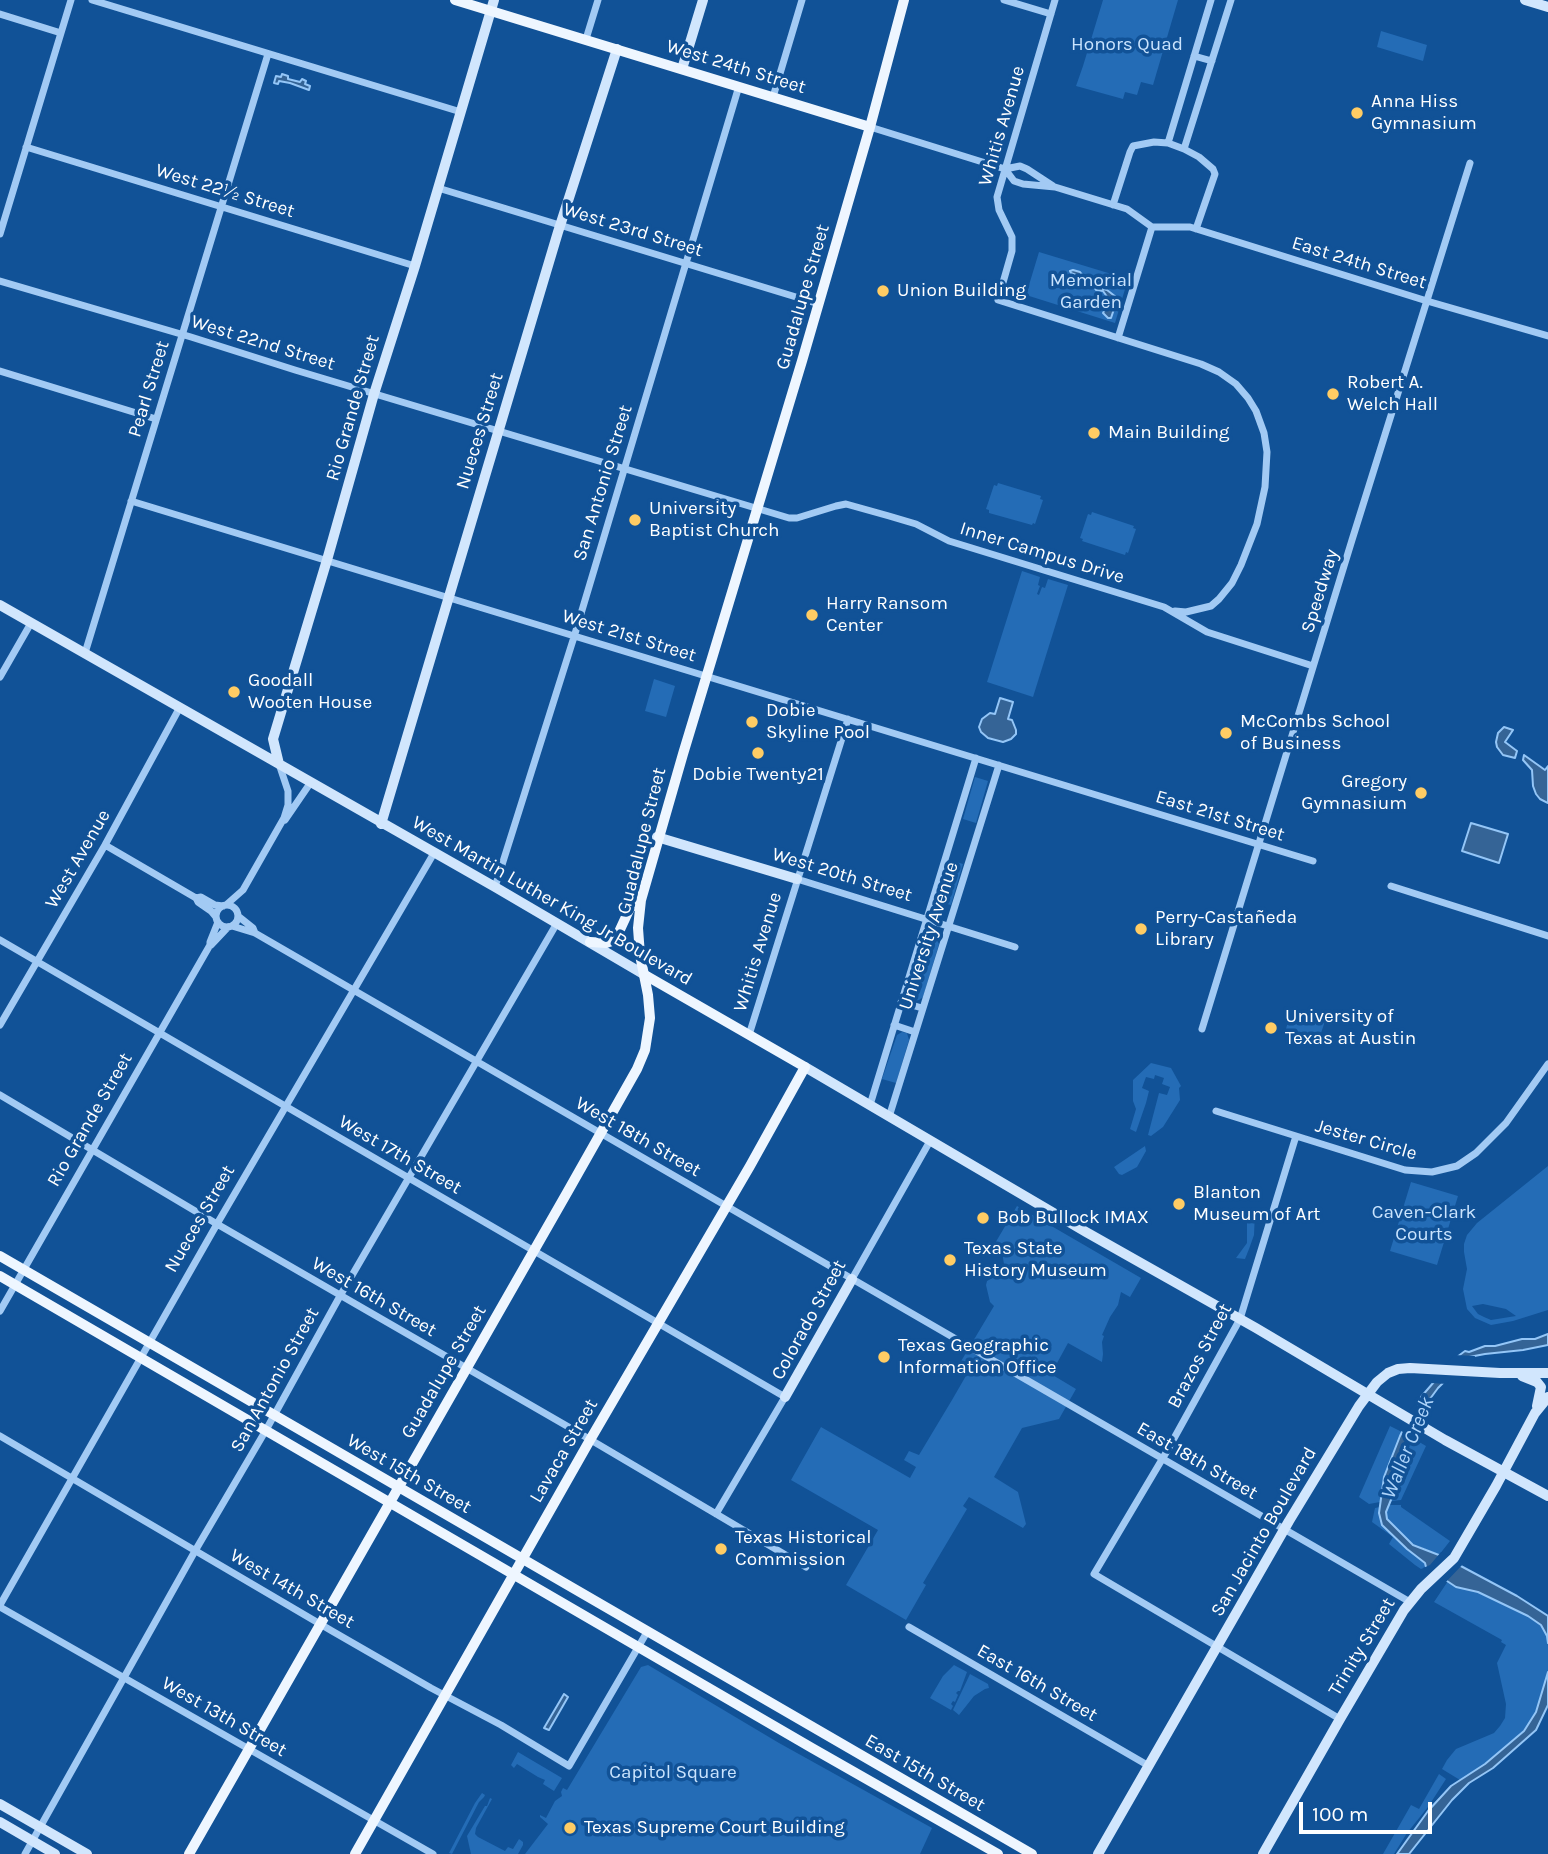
<!DOCTYPE html>
<html>
<head>
<meta charset="utf-8">
<style>
  body { margin:0 }
  #map { position:relative; width:1548px; height:1854px; overflow:hidden; background:#115297; font-family:Karla,sans-serif }
  canvas { display:block }
  .scale { position:absolute; left:1299px; top:1802px; width:133px; height:32px; box-sizing:border-box; border:4px solid #fff; border-top:0; padding-left:9px; font-size:21px; line-height:24px; white-space:nowrap; color:#fff; -webkit-text-stroke:5px #115297; paint-order:stroke }
</style>
</head>
<body>
<div id="map">
<canvas width="1548" height="1854"></canvas>
<div class="scale">100 m</div>
</div>
<script>
const ctx = document.querySelector('canvas').getContext('2d');
ctx.lineJoin = 'round';
function fillPath(path, color) { ctx.fillStyle = color; ctx.fill(path, 'evenodd'); }
const toPath = rows => new Path2D(rows.map(r => 'M' + r).join(''));
function trace(path, color, width, dash) { ctx.strokeStyle = color; ctx.lineWidth = width; ctx.lineCap = dash ? 'butt' : 'round'; ctx.setLineDash(dash || []); ctx.stroke(path); }
function drawText(font, color, halo, rows, align = 'center') {
  ctx.font = font + ' Karla,sans-serif'; ctx.lineWidth = 7; ctx.setLineDash([]); ctx.textBaseline = 'middle'; ctx.strokeStyle = halo; ctx.fillStyle = color; for (const [text, x, y, turn = 0] of rows) {
    ctx.save(); ctx.translate(x, y); ctx.rotate((+turn || 0) * Math.PI / 180); ctx.textAlign = isNaN(turn) ? turn : align; if (halo) ctx.strokeText(text, 0, 0); ctx.fillText(text, 0, 0); ctx.restore();
  }
}
const green = toPath([
  [1103,0,1178,0,1153,85,1141,82,1137,95,1125,92,1123,99,1076,86,1083,66],
  [1381,31,1427,45,1423,61,1377,47],
  [1039,252,1128,279,1115,323,1026,295],
  [998,483,1041,496,1040,499,1043,500,1035,524,1033,523,1032,525,989,513,989,510,986,509,994,485,997,486],
  [1092,512,1134,526,1133,528,1136,529,1128,553,1126,552,1125,555,1082,541,1083,539,1080,538,1088,514,1091,515],
  [1022,571,1040,577,1038,585,1040,586,1037,594,1039,595,1042,587,1045,588,1048,579,1068,585,1033,697,987,682],
  [654,679,675,686,666,717,645,711],
  [975,777,988,781,976,823,963,819],
  [950,860,963,864,951,905,937,901],
  [931,936,936,938,939,944,923,997,919,1000,914,1001,910,996,909,993,926,940],
  [1291,1010,1325,1021,1319,1039,1286,1029],
  [902,1032,907,1033,909,1040,896,1083,882,1079,897,1035],
  [1151,1063,1171,1068,1181,1086,1179,1088,1180,1100,1163,1127,1151,1136,1148,1135,1159,1093,1167,1095,1170,1087,1162,1084,1164,1078,1155,1075,1154,1079,1146,1077,1142,1088,1149,1091,1146,1103,1136,1132,1130,1129,1136,1109,1133,1101,1133,1080],
  [1145,1146,1146,1151,1137,1167,1122,1175,1119,1174,1114,1167],
  [1548,1166,1548,1310,1513,1321,1491,1325,1475,1318,1467,1309,1463,1289,1467,1269,1464,1252,1464,1244,1467,1235,1477,1223],
  [1483,1304,1506,1309,1516,1316,1491,1320,1484,1317,1478,1314,1472,1306],
  [1411,1182,1458,1196,1437,1265,1390,1251],
  [1017,1206,1141,1278,1130,1297,1121,1292,1118,1305,1110,1317,1102,1335,1104,1336,1102,1342,1103,1354,1102,1362,1068,1343,1051,1374,1076,1389,1059,1419,1022,1428,994,1477,1018,1492,1026,1524,1023,1528,969,1497,963,1506,967,1509,923,1583,926,1585,906,1620,846,1585,878,1530,791,1480,821,1427,910,1478,916,1467,904,1460,909,1451,919,1455,952,1400,967,1374,957,1368,994,1306,990,1302,986,1285,987,1281,998,1275,1004,1264,1002,1252,994,1245],
  [1255,1212,1254,1235,1249,1249,1245,1259,1236,1258,1247,1243,1247,1219,1252,1213],
  [1390,1426,1402,1432,1384,1476,1380,1502,1369,1504,1359,1497],
  [1409,1436,1426,1446,1401,1500,1392,1501,1396,1473],
  [1390,1505,1401,1505,1401,1507,1450,1541,1439,1555,1407,1541,1387,1519,1386,1512],
  [1380,1507,1382,1525,1407,1549,1425,1563,1426,1567,1421,1569,1415,1565,1389,1544,1393,1537,1372,1522,1375,1508],
  [1448,1581,1456,1587,1478,1592,1528,1616,1541,1625,1547,1636,1548,1643,1548,1672,1536,1712,1524,1731,1485,1764,1460,1780,1442,1769,1447,1760,1456,1749,1494,1733,1500,1726,1505,1718,1506,1704,1497,1663,1506,1645,1501,1642,1502,1640,1434,1602],
  [648,1665,779,1743,932,1828,920,1854,525,1854,548,1824,540,1817,540,1815,546,1818,555,1801,562,1796,561,1792,563,1788,567,1790,641,1667],
  [954,1665,967,1672,960,1691,958,1691,956,1693,958,1695,955,1702,953,1701,951,1704,953,1706,951,1710,930,1698,943,1676],
  [970,1674,988,1684,989,1688,985,1689,974,1696,959,1715,953,1710],
  [518,1752,562,1778,554,1791,543,1784,545,1780,538,1777,517,1764,514,1768,511,1765],
  [1439,1774,1446,1779,1428,1807,1407,1833,1394,1854,1383,1854,1411,1805,1419,1809],
  [482,1793,485,1795,484,1797,479,1802,452,1854,449,1853,475,1803],
  [490,1798,492,1799,476,1828,475,1834,478,1837,505,1851,508,1847,513,1849,519,1839,523,1842,523,1845,518,1854,471,1854,467,1836,485,1806,487,1806]
]);
const water = toPath([
  [282,74,288,76,288,79,300,82,302,79,306,81,305,84,310,86,309,90,290,83,279,81,278,84,274,83,276,76,281,77,282,74],
  [1073,270,1080,272,1084,277,1092,278,1100,283,1103,285,1103,289,1107,290,1116,297,1116,303,1111,318,1108,318,1103,313,1110,301,1103,291,1096,290,1092,284,1086,279,1071,273,1070,271,1073,270],
  [1000,698,1013,702,1008,719,1012,720,1016,730,1016,734,1011,739,1003,742,988,738,981,732,979,727,982,719,990,713,995,714,1000,698],
  [1504,727,1513,730,1505,742,1517,751,1515,758,1503,755,1497,747,1496,742,1498,733,1504,727],
  [1524,755,1545,770,1548,766,1548,803,1540,799,1536,794,1533,786,1532,770,1523,760,1524,755],
  [1471,823,1508,834,1499,863,1462,851,1471,823],
  [1548,1334,1548,1345,1523,1350,1485,1354,1469,1357,1456,1364,1446,1380,1438,1388,1424,1407,1412,1431,1396,1473,1393,1495,1386,1512,1387,1519,1413,1545,1444,1557,1517,1596,1548,1616,1548,1643,1547,1636,1541,1625,1528,1616,1478,1592,1456,1587,1426,1567,1425,1563,1407,1549,1382,1525,1379,1513,1384,1477,1400,1436,1411,1414,1420,1403,1421,1397,1453,1360,1465,1351,1469,1352,1485,1346,1495,1346,1522,1339,1535,1339,1548,1334],
  [1548,1672,1548,1705,1536,1730,1493,1768,1469,1783,1452,1800,1409,1854,1397,1854,1428,1811,1451,1786,1485,1764,1524,1731,1536,1712,1548,1672],
  [564,1694,568,1697,549,1730,544,1728,564,1694]
]);
const pier = toPath([
  [1454,1355,1475,1356,1474,1360,1458,1367,1447,1384,1431,1383,1436,1374],
  [1415,1404,1427,1410,1413,1437,1399,1430,1408,1412],
  [1441,1552,1464,1563,1445,1583,1423,1568,1430,1565]
]);
const street = toPath([
  [92,0,461,112],
  [1004,0,1051,14],
  [1055,0,997,197,999,210,1012,237,1012,251,998,300,1201,364,1219,372,1236,384,1248,398,1256,411,1264,433,1267,452,1265,487,1257,524,1241,565,1232,583,1219,599,1211,606,1186,612,1175,611],
  [0,14,61,33],
  [586,39,598,0],
  [1194,56,1212,61],
  [773,97,802,0],
  [870,127,1005,169,1020,166,1027,169,1053,186],
  [1168,143,1211,0],
  [26,147,415,266],
  [1184,149,1231,0],
  [1005,169,1014,181,1023,184,1055,187,1127,209,1152,227,1190,227,1427,301,1548,336],
  [438,188,819,304],
  [1113,205,1130,152,1133,146,1154,142,1168,143,1184,149,1199,157,1213,169,1215,174,1196,229],
  [0,234,71,0],
  [0,281,191,337,295,370,789,518,797,518,836,506,846,504,889,516,916,524,949,541,1164,607,1207,632,1313,666],
  [1118,338,1152,227],
  [0,371,156,419],
  [131,501,1313,861],
  [85,653,268,54],
  [0,677,31,623],
  [285,820,311,782],
  [105,845,196,898,198,902,211,911,216,917],
  [797,879,1015,947],
  [1391,886,1548,936],
  [495,887,574,637,739,86],
  [196,898,201,897,215,905,223,906],
  [226,905,243,890,284,818,288,805,288,791,279,764],
  '216 916a11 11 0 1 1 22 0a11 11 0 1 1-22 0Z',
  [238,916,253,928,255,933],
  [232,926,255,933,1410,1602],
  [0,940,785,1397,716,1514],
  [211,945,228,927],
  [901,1002,922,1008],
  [0,1025,105,845,180,707],
  [894,1025,915,1032],
  [1202,1029,1352,540,1470,163],
  [749,1035,848,719],
  [0,1095,217,1224,579,1433,806,1567],
  [870,1105,976,758],
  [1216,1111,1405,1170,1432,1172,1457,1166,1476,1153,1506,1123,1548,1064],
  [889,1117,999,765],
  [1296,1136,1240,1319,1167,1451,1094,1574,1340,1719],
  [852,1279,930,1141],
  [0,1311,210,945,210,942,218,922],
  [0,1436,332,1631,431,1688,501,1725,569,1766,647,1632],
  [0,1605,217,1224,434,853],
  [0,1607,433,1854],
  [909,1627,1149,1766],
  [25,1854,195,1551,266,1430,340,1296,557,923]
]);
const secondary = toPath([
  [1525,0,1548,7],
  [682,69,703,0],
  [0,605,495,887,645,975],
  [279,764,273,739,327,560,374,394,415,266,494,0],
  [381,824,558,232,617,49],
  [657,837,797,879],
  [805,1067,1086,1232,1256,1328,1445,1440,1548,1496],
  [1522,1376,1537,1382,1541,1387,1537,1406],
  [785,1397,852,1279],
  [0,1804,87,1854],
  [0,1822,55,1854],
  [1098,1854,1289,1521,1359,1406,1377,1382,1388,1373,1398,1369,1410,1368,1500,1373,1548,1373],
  [1263,1854,1340,1719,1404,1610,1421,1589,1454,1558,1496,1486,1535,1413,1548,1397]
]);
const primary = toPath([
  [455,0,870,127],
  [590,942,606,943,612,941,618,934,630,908,641,900],
  [0,1256,1032,1854],
  [0,1276,812,1748,998,1854],
  [189,1854,568,1191,637,1069,645,1050,650,1018,648,995,640,955,638,928,641,900,683,754,802,361,870,127,904,0],
  [355,1854,590,1440,750,1166,805,1067,645,975]
]);
const markers = [
  [1357,113,7,"#ffcc64"],
  [883,291,7,"#ffcc64"],
  [1333,394,7,"#ffcc64"],
  [1094,433,7,"#ffcc64"],
  [635,520,7,"#ffcc64"],
  [812,615,7,"#ffcc64"],
  [234,692,7,"#ffcc64"],
  [752,722,7,"#ffcc64"],
  [1226,733,7,"#ffcc64"],
  [758,753,7,"#ffcc64"],
  [1421,793,7,"#ffcc64"],
  [1141,929,7,"#ffcc64"],
  [1271,1028,7,"#ffcc64"],
  [1179,1204,7,"#ffcc64"],
  [983,1218,7,"#ffcc64"],
  [950,1260,7,"#ffcc64"],
  [884,1357,7,"#ffcc64"],
  [721,1549,7,"#ffcc64"],
  [570,1828,7,"#ffcc64"]
];
const parkNames = [
  ["Honors Quad",1127,45],
  ["Memorial",1091,281],
  ["Garden",1091,303],
  ["Caven-Clark",1424,1213],
  ["Courts",1424,1235],
  ["Capitol Square",673,1773]
];
const streetNames = [
  ["West 24th Street",736,67,17],
  ["Whitis Avenue",1002,126,-74],
  ["West 22½ Street",225,191,17],
  ["West 23rd Street",633,230,17],
  ["East 24th Street",1359,263,17],
  ["Guadalupe Street",803,297,-74],
  ["West 22nd Street",263,343,17],
  ["Pearl Street",149,389,-73],
  ["Rio Grande Street",353,408,-74],
  ["Nueces Street",480,431,-73],
  ["San Antonio Street",603,483,-73],
  ["Inner Campus Drive",1042,553,17],
  ["Speedway",1320,591,-73],
  ["West 21st Street",629,636,17],
  ["East 21st Street",1220,816,17],
  ["Guadalupe Street",642,841,-76],
  ["West Avenue",78,859,-60],
  ["West 20th Street",842,875,17],
  ["West Martin Luther King Jr Boulevard",552,901,30],
  ["University Avenue",929,936,-72],
  ["Whitis Avenue",758,952,-73],
  ["Rio Grande Street",90,1120,-60],
  ["West 18th Street",638,1137,30],
  ["Jester Circle",1366,1140,16],
  ["West 17th Street",400,1155,30],
  ["Nueces Street",200,1219,-60],
  ["West 16th Street",374,1297,30],
  ["Colorado Street",809,1320,-61],
  ["Brazos Street",1200,1356,-62],
  ["Guadalupe Street",444,1372,-60],
  ["San Antonio Street",275,1380,-61],
  ["Lavaca Street",564,1451,-60],
  ["East 18th Street",1197,1461,30],
  ["West 15th Street",409,1474,30],
  ["San Jacinto Boulevard",1264,1532,-60],
  ["West 14th Street",292,1589,30],
  ["Trinity Street",1362,1647,-59],
  ["East 16th Street",1037,1683,30],
  ["West 13th Street",224,1717,30],
  ["East 15th Street",925,1773,30]
];
const poiNames = [
  ["Anna Hiss",1371,102],
  ["Gymnasium",1371,124],
  ["Union Building",897,291],
  ["Robert A.",1347,383],
  ["Welch Hall",1347,405],
  ["Main Building",1108,433],
  ["University",649,509],
  ["Baptist Church",649,531],
  ["Harry Ransom",826,604],
  ["Center",826,626],
  ["Goodall",248,681],
  ["Wooten House",248,703],
  ["Dobie",766,711],
  ["Skyline Pool",766,733],
  ["McCombs School",1240,722],
  ["of Business",1240,744],
  ["Dobie Twenty21",758,775,"center"],
  ["Gregory",1407,782,"right"],
  ["Gymnasium",1407,804,"right"],
  ["Perry-Castañeda",1155,918],
  ["Library",1155,940],
  ["University of",1285,1017],
  ["Texas at Austin",1285,1039],
  ["Blanton",1193,1193],
  ["Museum of Art",1193,1215],
  ["Bob Bullock IMAX",997,1218],
  ["Texas State",964,1249],
  ["History Museum",964,1271],
  ["Texas Geographic",898,1346],
  ["Information Office",898,1368],
  ["Texas Historical",735,1538],
  ["Commission",735,1560],
  ["Texas Supreme Court Building",584,1828]
];
const waterNames = [
  ["Waller Creek",1408,1448,-68]
];
fillPath(green, '#246cb6');
fillPath(water, '#356496');
trace(water, '#94c6f7', 2);
fillPath(pier, '#115297');
trace(street, '#a2caf4', 7);
trace(secondary, '#d1e6fd', 10);
trace(primary, '#eef6ff', 10);
for (const [x, y, r, color] of markers) { const dot = new Path2D(); dot.arc(x, y, r, 0, 2 * Math.PI); ctx.fillStyle = color; ctx.fill(dot); trace(dot, '#115297', 2.5); }
drawText('19px', '#cae4fe', '#115297', parkNames);
drawText('19px', '#fff', '#115297', streetNames);
drawText('19px', '#fff', '#115297', poiNames, 'left');
drawText('italic 21px', '#aed4fa', '#115297', waterNames);
</script>
</body>
</html>
